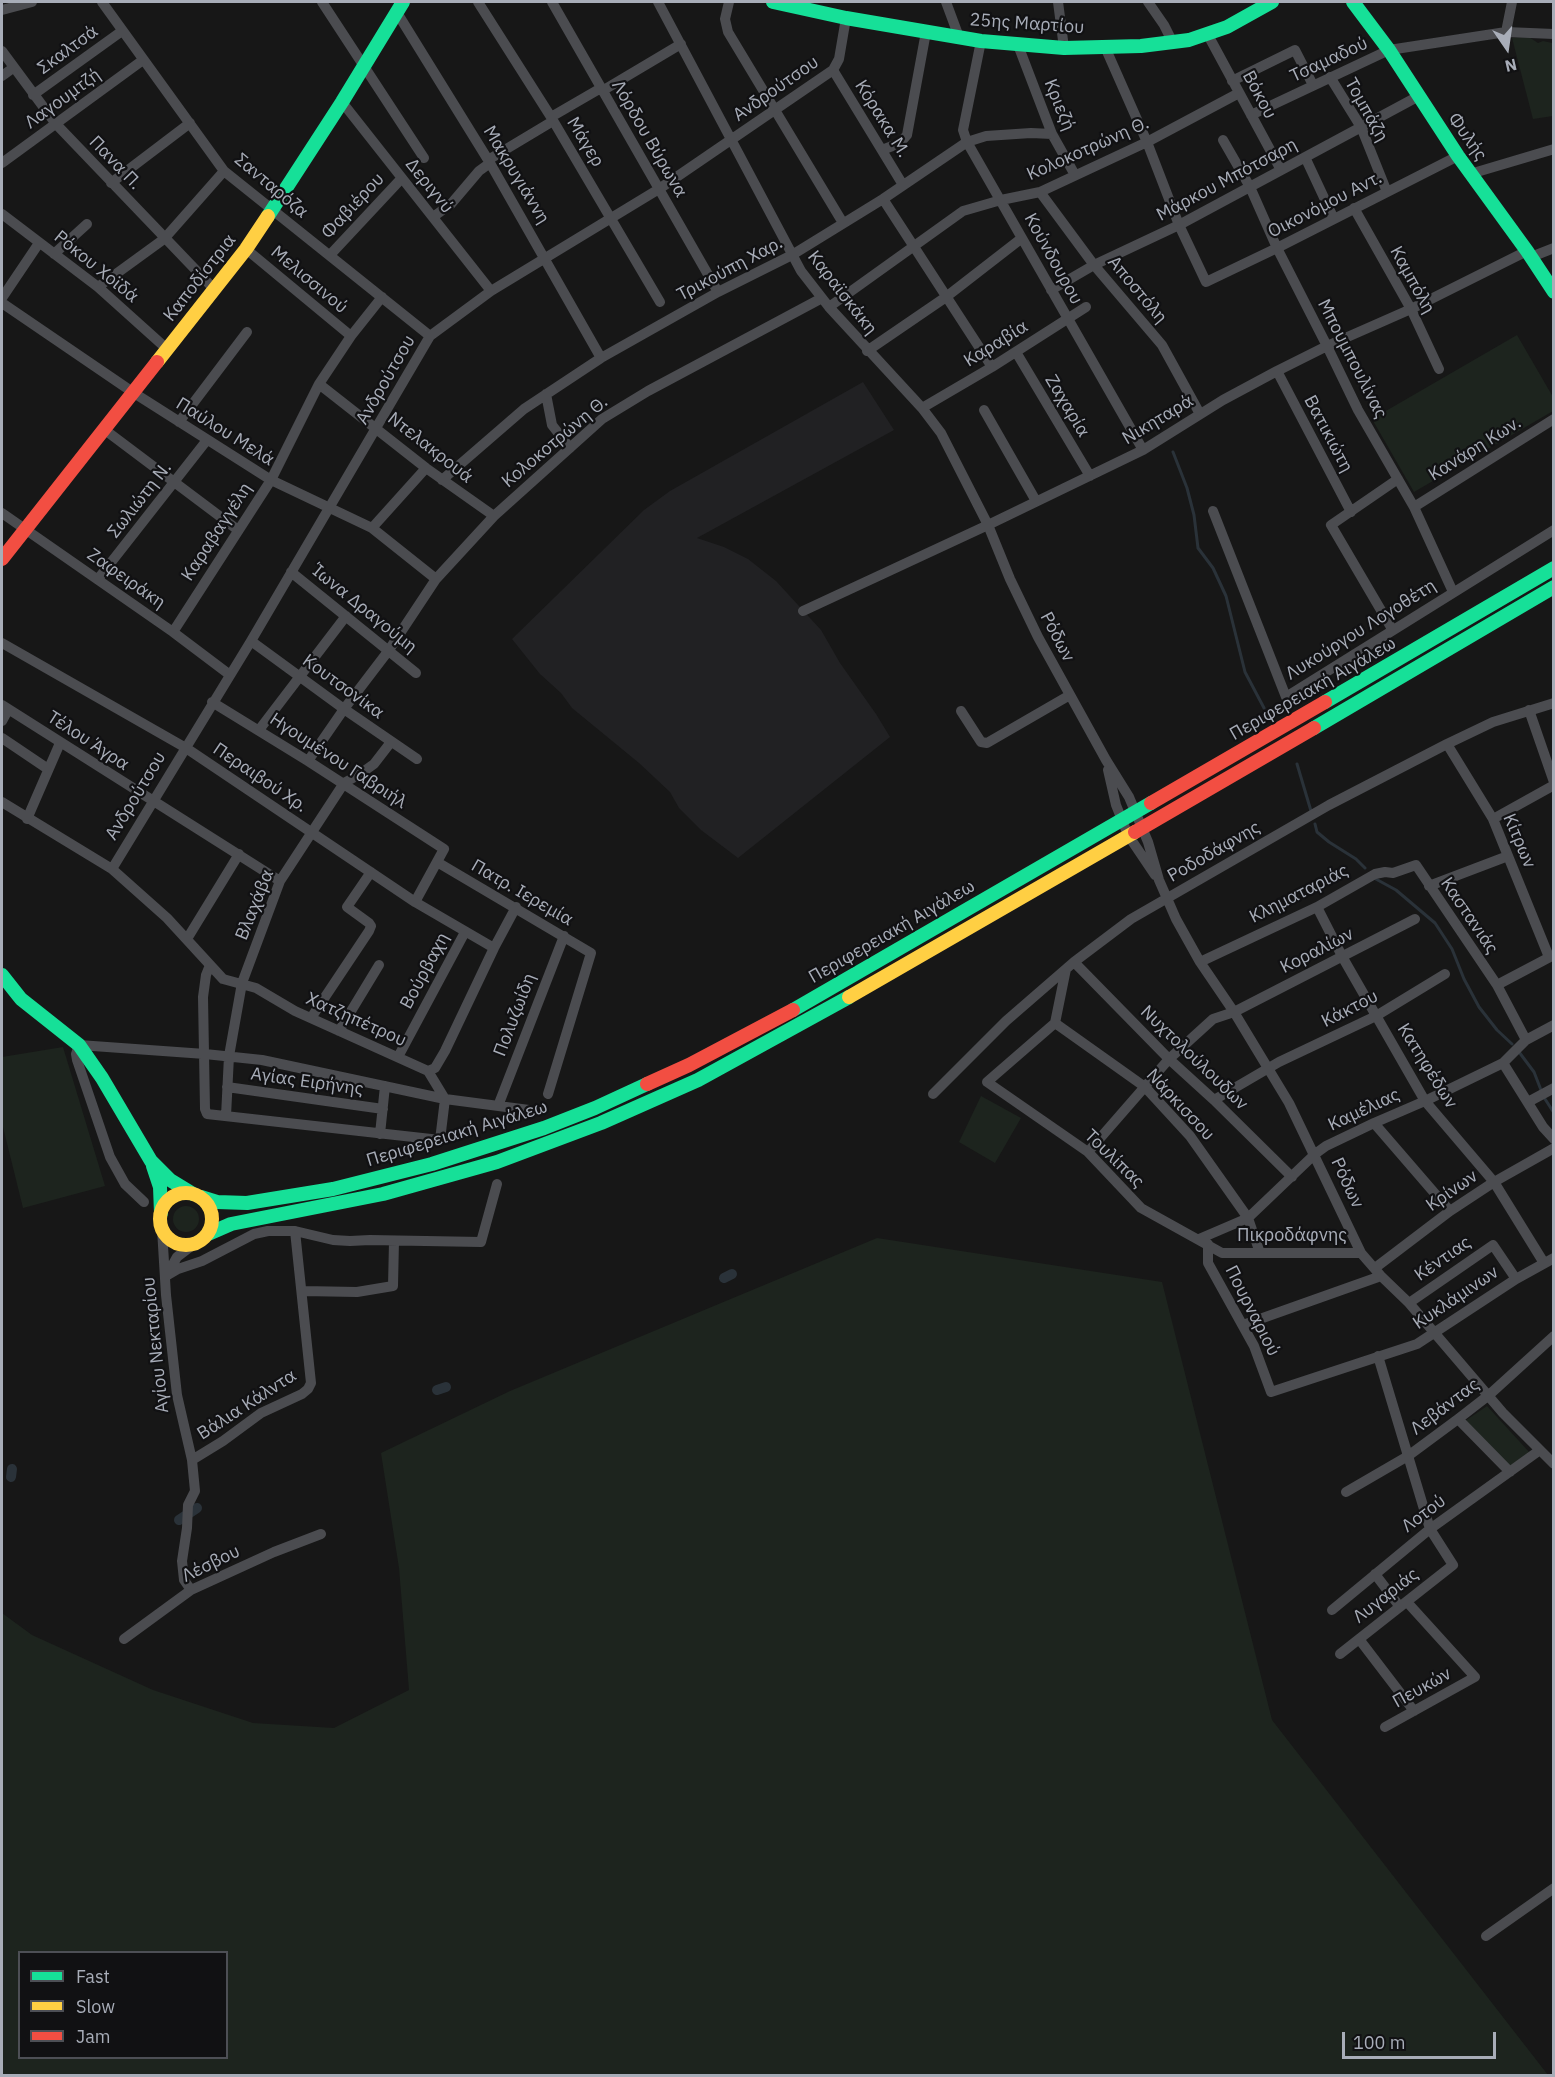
<!DOCTYPE html>
<html>
<head>
<meta charset="utf-8">
<style>
  body { margin:0 }
  #map { position:relative; width:1555px; height:2077px; overflow:hidden; background:#171717; font-family:"IBM Plex Sans",sans-serif }
  canvas { display:block }
  .frame { position:absolute; inset:0; border:3px solid #a8adb8; pointer-events:none }
  .legend { position:absolute; left:18px; top:1951px; width:210px; height:108px; box-sizing:border-box; background:#111113; border:2px solid #4d4f55; margin:0; padding:8px 10px; list-style:none; font-size:18px; color:#a8adb8 }
  .legend li { display:flex; align-items:center; gap:12px; height:30px }
  .legend b { width:30px; border:2px solid #4d4f55 }
  .north { position:absolute; left:1477px; top:18px; width:60px; height:60px; -webkit-text-stroke:4px #111113; paint-order:stroke; rotate:167deg; font-size:16px; font-weight:700; line-height:24px; text-align:center; color:#a8adb8 }
  .north::after { content:''; display:block; margin:auto; width:21px; height:27px; background:#a8adb8; clip-path:polygon(50% 0,100% 100%,50% 72%,0 100%) }
  .scale { position:absolute; left:1342px; top:2032px; width:154px; height:27px; box-sizing:border-box; border:3px solid #a8adb8; border-top:0; padding-left:8px; font-size:18px; line-height:21px; white-space:nowrap; color:#a8adb8; -webkit-text-stroke:4px #111113; paint-order:stroke }
</style>
</head>
<body>
<div id="map">
<canvas width="1555" height="2077"></canvas>
<div class="frame"></div>
<ul class="legend">
<li><b style="height:8px;background:#16e098"></b>Fast</li>
<li><b style="height:8px;background:#ffcf43"></b>Slow</li>
<li><b style="height:8px;background:#f24e42"></b>Jam</li>
</ul>
<div class="north">N</div>
<div class="scale">100 m</div>
</div>
<script>
const ctx = document.querySelector('canvas').getContext('2d');
ctx.lineJoin = 'round';
function fillPath(path, color) { ctx.fillStyle = color; ctx.fill(path, 'evenodd'); }
const toPath = rows => new Path2D(rows.map(r => 'M' + r).join(''));
function trace(path, color, width, dash) { ctx.strokeStyle = color; ctx.lineWidth = width; ctx.lineCap = dash ? 'butt' : 'round'; ctx.setLineDash(dash || []); ctx.stroke(path); }
function drawText(font, color, halo, rows, align = 'center') {
  ctx.font = font + ' "IBM Plex Sans",sans-serif'; ctx.lineWidth = 4.5; ctx.setLineDash([]); ctx.textBaseline = 'middle'; ctx.strokeStyle = halo; ctx.fillStyle = color; for (const [text, x, y, turn = 0] of rows) {
    ctx.save(); ctx.translate(x, y); ctx.rotate((+turn || 0) * Math.PI / 180); ctx.textAlign = isNaN(turn) ? turn : align; if (halo) ctx.strokeText(text, 0, 0); ctx.fillText(text, 0, 0); ctx.restore();
  }
}
const built = toPath([
  [863,382,894,430,697,538,724,547,748,559,776,581,821,630,840,663,876,714,890,737,738,858,701,830,679,808,670,792,639,763,572,708,561,693,540,674,512,639,644,510,670,491]
]);
const green = toPath([
  [1529,37,1538,43,1543,41,1552,43,1553,41,1553,116,1533,119,1512,38],
  [1517,335,1553,397,1553,411,1414,492,1372,419],
  [63,1047,105,1186,23,1208,2,1123,2,1057],
  [981,1096,1021,1118,995,1163,959,1142],
  '173 1219a13 13 0 1 1 26 0a13 13 0 1 1-26 0Z',
  [877,1238,1162,1282,1272,1720,1548,2075,2,2075,2,1613,32,1635,153,1690,253,1723,334,1728,409,1690,399,1568,381,1453,510,1391],
  [20,1952,226,1952,226,2058,20,2058],
  [1487,1406,1530,1453,1510,1467,1465,1421]
]);
const stream = toPath([
  [1173,452,1187,488,1194,515,1198,548,1213,568,1226,596,1245,672,1264,708],
  [1297,764,1311,811],
  [1315,824,1317,832,1329,842,1356,859,1365,868],
  [1374,878,1396,890,1435,923,1452,949,1464,979,1479,1007,1497,1030,1512,1044],
  [1519,1052,1534,1072,1541,1090],
  [1545,1099,1554,1113]
]);
const canal = toPath([
  [724,1278,732,1274],
  [437,1390,446,1387],
  [11,1477,12,1469],
  [179,1520,197,1508]
]);
const street = toPath([
  [102,2,224,171,430,336],
  [322,2,424,158],
  [478,2,551,117,660,302],
  [552,2,718,292],
  [658,2,801,271,829,307,922,408,941,433,988,525,1010,579,1038,637,1106,760,1129,797,1148,842,1159,880,1176,919,1200,962,1234,1012,1289,1103,1361,1253,1381,1276,1409,1303,1503,1413,1554,1464],
  [729,2,725,19,728,32,843,223],
  [946,2,959,37],
  [1058,2,1064,48],
  [1148,2,1164,25,1173,43],
  [2,10,32,2],
  [396,11,490,163,601,358],
  [1506,32,1512,2],
  [1208,35,1281,170],
  [981,41,963,130,967,142,1143,450],
  [1018,45,1052,134,1075,175],
  [1105,47,1147,142,1179,225,1206,282,1277,248,1458,156],
  [2,51,56,124,214,289],
  [833,70,903,185],
  [2,76,13,68],
  [1330,77,1361,127,1387,192],
  [1232,81,1295,50,1313,85],
  [602,91,681,44],
  [33,95,122,31],
  [342,102,491,291],
  [1251,115,1389,50,1506,32,1554,34],
  [551,117,601,88],
  [1223,140,1250,187,1277,248,1327,346,1358,410,1414,507,1453,592],
  [882,150,900,143,907,135,926,32],
  [1305,157,1334,219],
  [488,160,553,121],
  [2,163,143,60],
  [1470,174,1554,149],
  [111,183,190,123],
  [1040,192,1094,265,1162,345,1200,414],
  [883,199,992,367],
  [1354,208,1411,309,1439,369],
  [2,214,98,287,167,349],
  [433,217,451,204,479,171,490,163],
  [246,249,351,336],
  [54,254,87,224],
  [330,255,401,179],
  [1531,257,1554,248],
  [98,287,164,239,224,171],
  [1051,290,1094,265,1179,225,1417,97],
  [2,298,39,243],
  [2,303,134,393,271,480,372,528,436,579],
  [829,307,963,211,1001,200,1040,192,1147,142,1239,93],
  [867,351,946,297,1022,238],
  [1016,352,1090,476],
  [1277,371,1351,512],
  [319,384,426,468,494,516],
  [546,394,552,425,570,448],
  [922,408,992,367,1086,307],
  [984,410,1036,501],
  [179,422,247,332],
  [105,430,238,530],
  [442,480,524,409,601,358,718,292,792,255,883,199,967,142,986,136,1031,133,1052,134],
  [1414,507,1554,419],
  [1213,511,1286,697,1554,530],
  [2,513,173,632,230,675],
  [372,528,426,468],
  [291,572,416,673],
  [98,579,207,440],
  [803,611,988,525,1143,450,1223,400,1277,371,1327,346,1411,309,1527,251],
  [1392,629,1331,525,1398,479],
  [173,632,271,480,319,384,351,336,382,297],
  [251,641,344,709,417,759],
  [2,643,186,748,415,902,494,948],
  [212,702,308,761,444,849,415,902],
  [2,705,280,881],
  [1529,710,1554,782],
  [961,711,981,742,987,743,1070,695],
  [2,721,8,710],
  [259,730,346,616],
  [2,738,48,769],
  [1447,744,1493,819,1549,957],
  [308,761,344,709,389,650,436,579,494,516,602,419,648,391,822,298],
  [1108,770,1116,805,1128,835,1155,875],
  [2,802,112,869,167,918,223,979,256,988,295,1011,428,1071,445,1099],
  [27,819,60,743],
  [1493,819,1554,785],
  [437,862,591,953,548,1094],
  [112,869,251,641,430,336,491,291,659,189,833,70,839,59,846,18],
  [1429,886,1508,856],
  [1317,907,1343,958,1425,1101,1494,1182,1544,1263],
  [187,939,239,854],
  [1074,962,1169,1059,1214,1100,1292,1177],
  [1200,962,1317,907,1375,874,1385,872,1393,873,1416,865,1497,985,1526,1040],
  [210,965,206,975,203,997,205,1109,207,1114,440,1140,445,1099],
  [1497,985,1554,955],
  [311,1018,369,931,371,926,369,923,347,907,371,872],
  [1055,1023,987,1082,1088,1152,1141,1208,1222,1253,1361,1253],
  [1055,1023,1145,1087,1190,1136,1248,1218,1260,1253],
  [1055,1023,1066,969],
  [339,1031,379,965],
  [398,1057,465,932],
  [1503,1063,1543,1127,1554,1139],
  [428,1071,435,1068,445,1051,494,948,516,907],
  [227,1087,383,1109],
  [933,1094,1006,1021,1074,962,1131,919,1329,805,1447,744,1493,722,1554,703],
  [1214,1100,1279,1062,1376,1016,1445,974],
  [1528,1102,1554,1088],
  [498,1106,564,936],
  [226,1116,229,1056,242,983,280,881,344,783,360,774,374,764,391,742],
  [1374,1123,1450,1211],
  [380,1134,385,1086],
  [1088,1152,1169,1059,1213,1019,1234,1012,1415,919],
  [144,1202,125,1184,110,1157,77,1060,76,1054,79,1045,205,1054,262,1060,445,1099,529,1110],
  [162,1229,166,1295,177,1395,192,1460,195,1491,188,1505,187,1528,182,1561,184,1580,191,1590],
  [1199,1239,1248,1218,1315,1154,1326,1146,1374,1123,1425,1101,1503,1063,1526,1040,1554,1025],
  [1208,1244,1208,1263,1254,1346,1271,1392,1417,1344,1516,1279,1554,1258],
  [1375,1268,1450,1211,1494,1182,1554,1148],
  [167,1275,177,1257,194,1244],
  [166,1276,178,1269,202,1261,254,1234,268,1231,295,1231,333,1240,350,1241,370,1240,481,1242,497,1184],
  [303,1291,357,1292,393,1286,394,1241],
  [1409,1303,1493,1245,1516,1279],
  [1243,1325,1381,1276],
  [1458,1419,1510,1472],
  [192,1460,223,1441,261,1413,302,1394,308,1389,311,1383,295,1231],
  [1346,1492,1408,1456,1458,1419,1489,1395,1554,1336],
  [1375,1574,1400,1607],
  [1332,1610,1430,1529,1540,1450],
  [124,1639,191,1590,274,1552,321,1534],
  [1359,1639,1414,1711],
  [1340,1654,1453,1565,1430,1529,1378,1356],
  [1385,1727,1475,1677,1407,1602],
  [1486,1936,1554,1888]
]);
const fast = toPath([
  [773,2,846,18,981,41,1064,48,1141,46,1189,40,1227,27,1272,2],
  [1353,2,1389,50,1458,156,1527,251,1554,292],
  [268,216,342,102,403,2],
  [1325,702,1554,568],
  [1314,728,1554,587],
  [2,975,21,999,79,1045,102,1078,151,1161,170,1180,193,1194],
  [793,1010,1151,803],
  [153,1166,160,1187,161,1213],
  [201,1197,217,1202,247,1203,333,1189,432,1164,544,1128,595,1108,647,1084],
  [208,1234,231,1224,383,1194,497,1162,601,1123,698,1080,849,997]
]);
const slow = toPath([
  [157,362,246,249,268,216],
  [849,997,1135,832],
  '160 1219a26 26 0 1 1 52 0a26 26 0 1 1-52 0Z'
]);
const jam = toPath([
  [2,559,157,362],
  [1151,803,1325,702],
  [1135,832,1314,728],
  [647,1084,689,1065,793,1010]
]);
const streetNames = [
  ["25ης Μαρτίου",1027,24,4],
  ["Σκαλτσά",68,50,-36],
  ["Τσαμαδού",1329,60,-25],
  ["Ανδρούτσου",776,89,-35],
  ["Βόκου",1259,95,62],
  ["Λαγουμτζή",63,99,-36],
  ["Κριεζή",1059,105,68],
  ["Τομπάζη",1366,110,61],
  ["Κόρακα Μ.",882,119,58],
  ["Φυλής",1467,137,55],
  ["Λόρδου Βύρωνα",649,139,60],
  ["Μάγερ",585,142,59],
  ["Κολοκοτρώνη Θ.",1088,149,-24],
  ["Πανα Π.",115,163,46],
  ["Μακρυγιάννη",516,175,59],
  ["Μάρκου Μπότσαρη",1227,180,-28],
  ["Σανταρόζα",271,186,40],
  ["Δεριγνύ",429,186,51],
  ["Οικονόμου Αντ.",1325,205,-27],
  ["Φαβιέρου",353,206,-47],
  ["Κούνδουρου",1053,259,61],
  ["Ρόκου Χοϊδά",96,267,39],
  ["Τρικούπη Χαρ.",730,269,-28],
  ["Καποδίστρια",200,278,-52],
  ["Μελισσινού",309,280,40],
  ["Καμπόλη",1412,280,61],
  ["Αποστόλη",1137,290,50],
  ["Καραϊσκάκη",842,293,52],
  ["Καραβία",996,344,-32],
  ["Μπουμπουλίνας",1352,359,63],
  ["Ανδρούτσου",386,380,-60],
  ["Ζαχαρία",1067,406,59],
  ["Νικηταρά",1158,420,-31],
  ["Παύλου Μελά",225,432,32],
  ["Βατικιώτη",1328,434,62],
  ["Κολοκοτρώνη Θ.",555,442,-40],
  ["Ντελακρουά",430,448,38],
  ["Κανάρη Κων.",1475,449,-32],
  ["Σωλιώτη Ν.",140,500,-52],
  ["Καραβαγγέλη",217,532,-57],
  ["Ζαφειράκη",126,579,35],
  ["Ίωνα Δραγούμη",364,609,39],
  ["Λυκούργου Λογοθέτη",1361,630,-32],
  ["Ρόδων",1057,637,62],
  ["Κουτσονίκα",343,687,36],
  ["Περιφερειακή Αιγάλεω",1313,689,-30],
  ["Τέλου Άγρα",88,741,33],
  ["Ηγουμένου Γαβριήλ",338,761,33],
  ["Περαιβού Χρ.",260,778,34],
  ["Ανδρούτσου",136,796,-59],
  ["Κίτρων",1519,841,67],
  ["Ροδοδάφνης",1214,852,-30],
  ["Πατρ. Ιερεμία",522,893,30],
  ["Κληματαριάς",1299,894,-27],
  ["Βλαχάβα",255,905,-68],
  ["Καστανιάς",1469,916,56],
  ["Περιφερειακή Αιγάλεω",892,932,-30],
  ["Κοραλίων",1317,951,-27],
  ["Βούρβαχη",425,971,-62],
  ["Κάκτου",1350,1009,-27],
  ["Πολυζωίδη",515,1015,-69],
  ["Χατζηπέτρου",356,1020,24],
  ["Νυχτολούλουδων",1194,1058,44],
  ["Κατηφέδων",1427,1066,58],
  ["Αγίας Ειρήνης",307,1082,8],
  ["Νάρκισσου",1180,1105,47],
  ["Καμέλιας",1364,1110,-25],
  ["Περιφερειακή Αιγάλεω",457,1134,-17],
  ["Τουλίπας",1114,1159,44],
  ["Ρόδων",1347,1183,65],
  ["Κρίνων",1452,1191,-35],
  ["Πικροδάφνης",1292,1236],
  ["Κέντιας",1443,1259,-35],
  ["Κυκλάμινων",1456,1298,-34],
  ["Πουρναριού",1252,1311,63],
  ["Αγίου Νεκταρίου",156,1345,-96],
  ["Βάλια Κάλντα",247,1405,-33],
  ["Λεβάντας",1445,1407,-37],
  ["Λοτού",1424,1514,-37],
  ["Λέσβου",211,1564,-26],
  ["Λυγαριάς",1386,1596,-38],
  ["Πευκών",1422,1688,-29]
];
fillPath(built, '#212123');
fillPath(green, '#1d241e');
trace(stream, '#2a3239', 3);
trace(canal, '#2a3239', 10);
trace(street, '#4b4c50', 10);
trace(fast, '#16e098', 14);
trace(slow, '#ffcf43', 14);
trace(jam, '#f24e42', 14);
drawText('18px', '#a8adb8', '#111113', streetNames);
</script>
</body>
</html>
